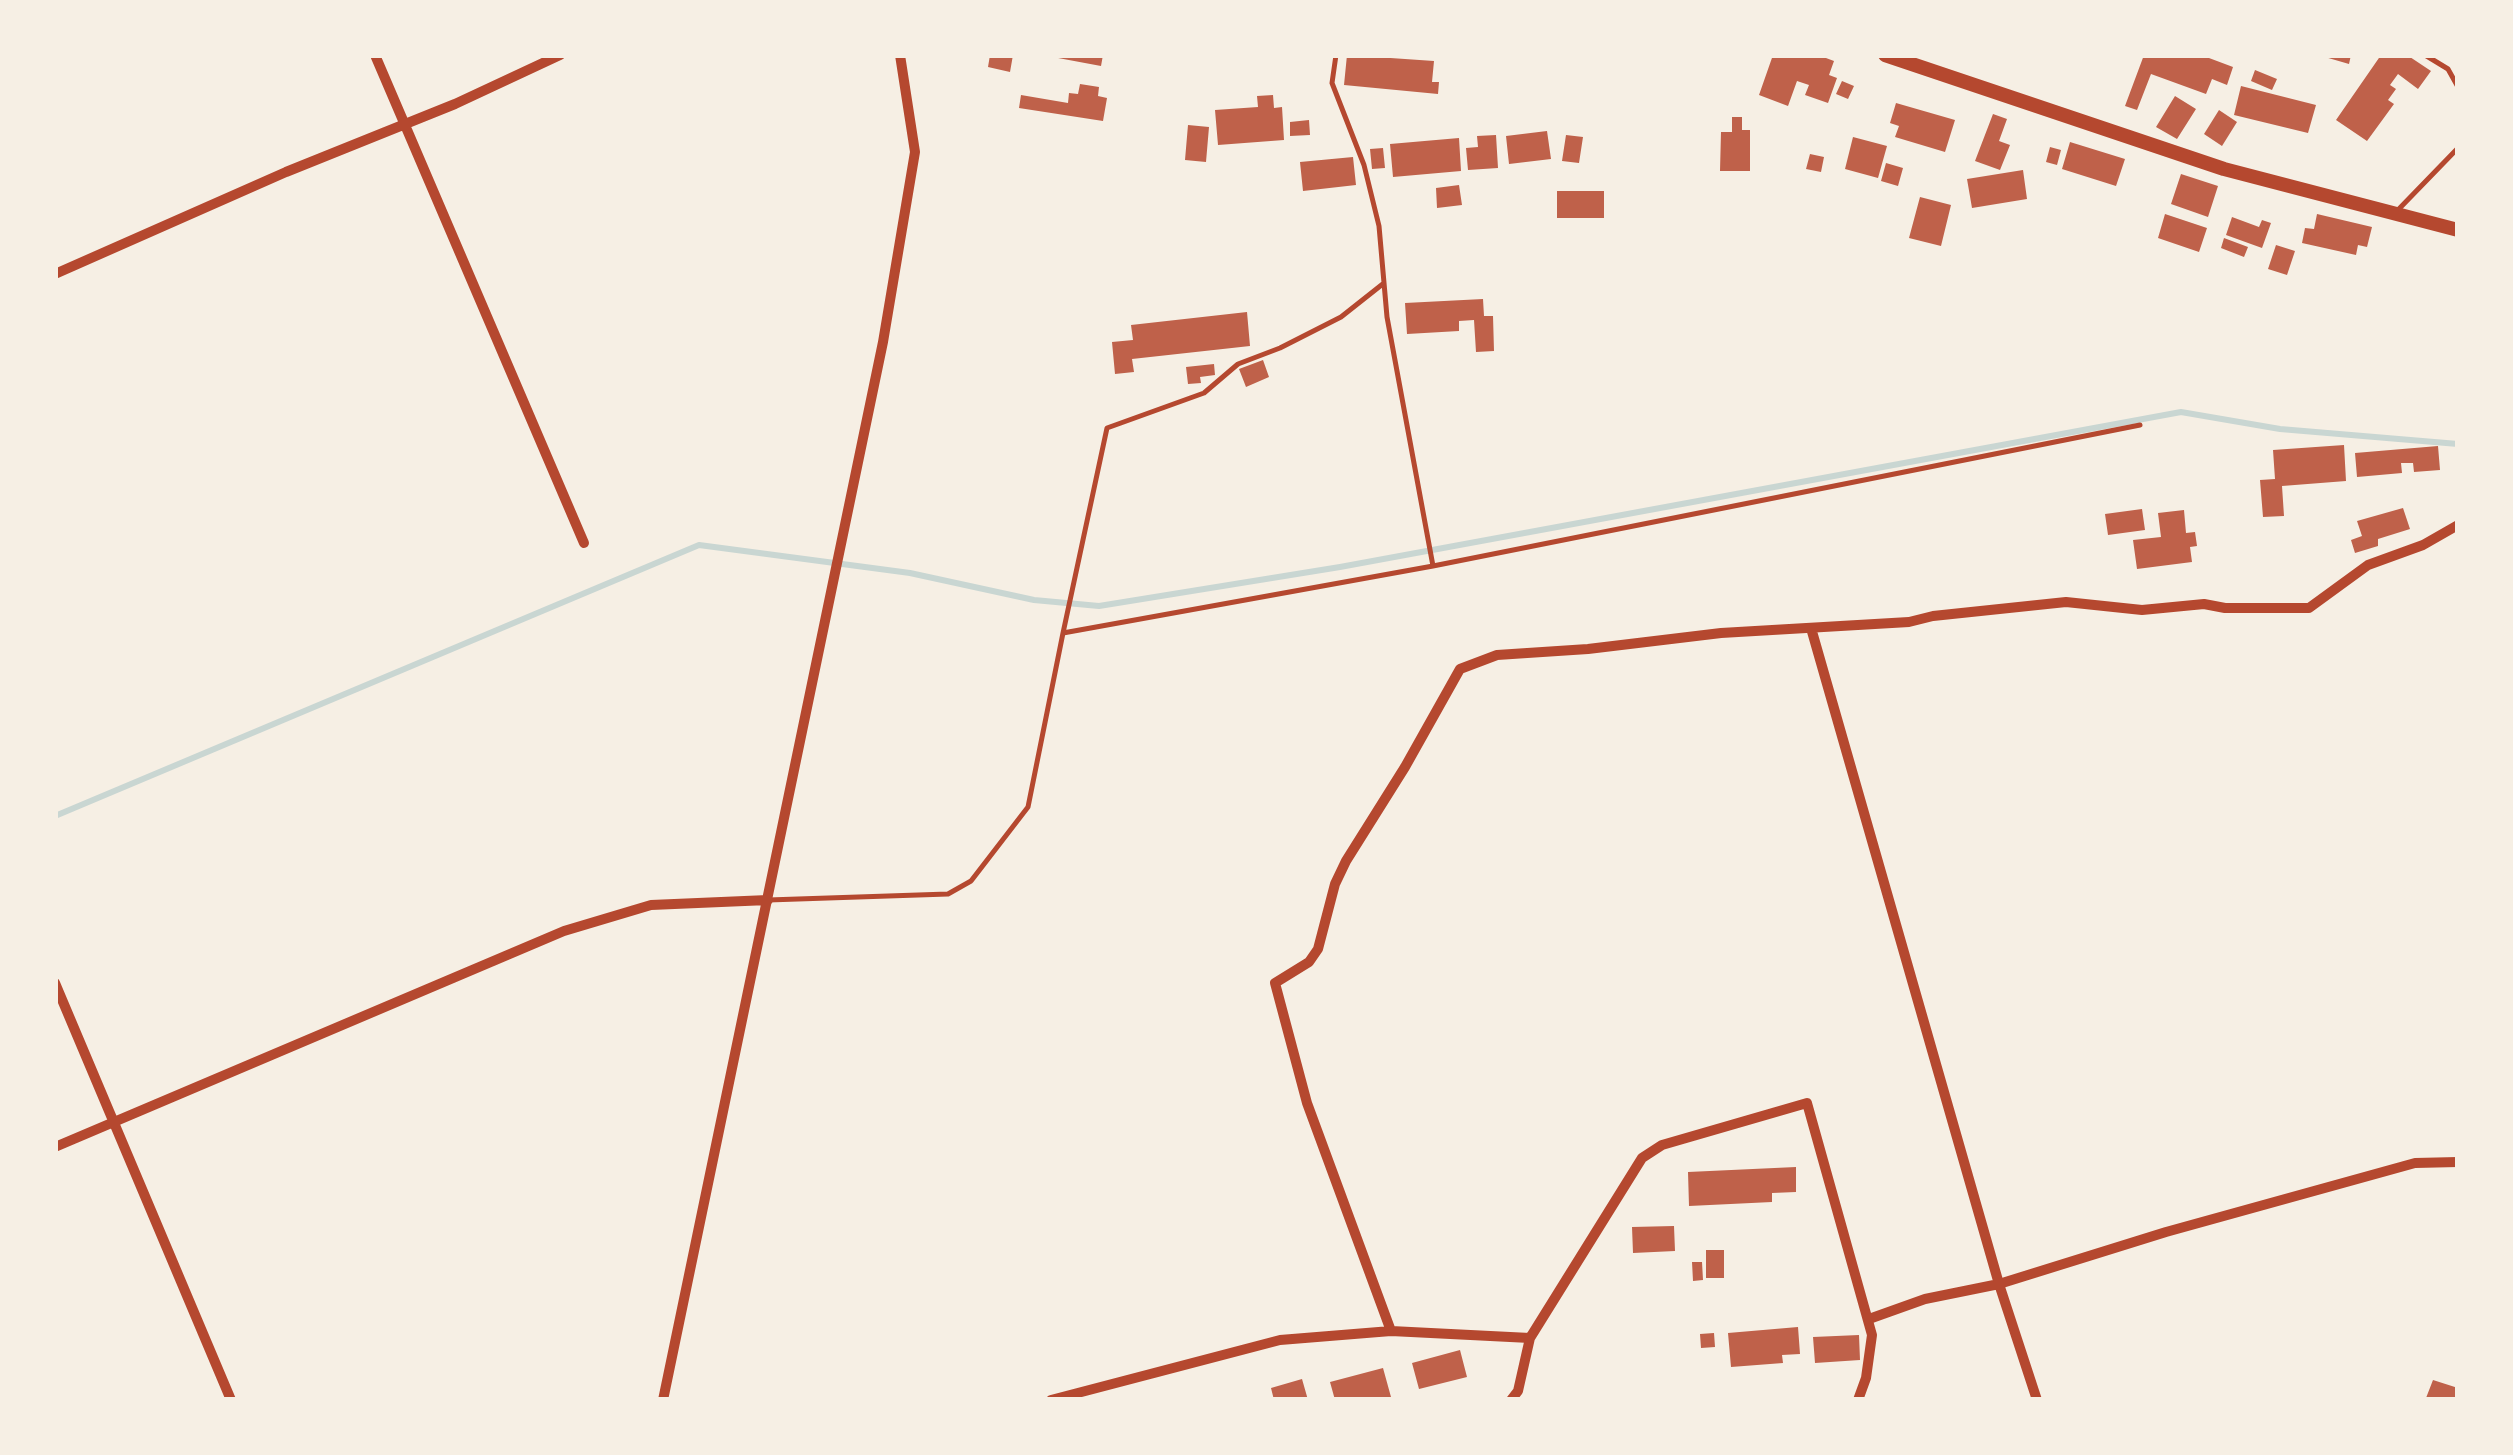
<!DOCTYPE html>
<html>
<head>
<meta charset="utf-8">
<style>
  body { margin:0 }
  #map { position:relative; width:2513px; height:1455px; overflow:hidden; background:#f6efe4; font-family:Mulish,sans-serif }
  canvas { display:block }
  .frame { position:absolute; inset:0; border:58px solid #f6efe4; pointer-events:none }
</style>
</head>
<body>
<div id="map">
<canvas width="2513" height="1455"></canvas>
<div class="frame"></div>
</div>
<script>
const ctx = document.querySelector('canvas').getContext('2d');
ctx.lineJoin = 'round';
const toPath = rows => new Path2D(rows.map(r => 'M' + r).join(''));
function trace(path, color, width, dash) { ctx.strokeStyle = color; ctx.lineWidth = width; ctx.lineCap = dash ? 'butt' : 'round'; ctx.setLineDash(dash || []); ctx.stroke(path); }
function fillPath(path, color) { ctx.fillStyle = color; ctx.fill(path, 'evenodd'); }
const stream = toPath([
  [55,816,699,545,910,573,1034,600,1099,606,1340,567,2181,412,2280,429,2458,444]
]);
const building = toPath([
  [990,55,1013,55,1010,72,988,67],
  [1042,55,1103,55,1101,66],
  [1347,55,1434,61,1432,82,1439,82,1438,94,1344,85],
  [1773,55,1818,55,1834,61,1829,75,1837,78,1828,103,1805,95,1809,85,1797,81,1788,106,1759,95],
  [2144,55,2201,55,2233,67,2227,85,2212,79,2206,94,2151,74,2137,110,2125,106],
  [2318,55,2351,55,2349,64],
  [2381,55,2407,55,2431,71,2418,89,2398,74,2390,85,2396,89,2388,100,2394,104,2367,141,2336,120],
  [2255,70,2277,79,2272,90,2251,81],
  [1842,81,1854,86,1848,99,1836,94],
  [1080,84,1099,87,1098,96,1107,98,1103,121,1019,108,1021,95,1068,103,1069,93,1078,94],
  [2241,86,2316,105,2308,133,2234,115],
  [1273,95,1274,108,1282,107,1284,140,1218,145,1215,110,1258,107,1257,96],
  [2175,96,2196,109,2177,139,2156,127],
  [1896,103,1955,120,1945,152,1895,137,1899,126,1890,123],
  [2219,110,2237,122,2222,146,2204,134],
  [1993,114,2007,119,1999,141,2010,145,2000,170,1975,161],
  [1732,117,1742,117,1742,130,1750,130,1750,171,1720,171,1721,132,1732,132],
  [1309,120,1310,135,1290,136,1290,122],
  [1188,125,1209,127,1206,162,1185,160],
  [1547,131,1551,159,1509,164,1506,136],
  [1496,135,1498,168,1468,170,1466,148,1478,147,1477,136],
  [1566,135,1583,137,1579,163,1562,161],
  [1853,137,1887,146,1878,178,1845,169],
  [1459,138,1461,171,1393,177,1390,144],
  [2070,142,2125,159,2116,186,2062,169],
  [2050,147,2061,150,2057,165,2046,162],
  [1383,148,1385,168,1372,169,1370,149],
  [1810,154,1824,157,1821,172,1806,169],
  [1353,157,1356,185,1303,191,1300,162],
  [1886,163,1903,168,1898,186,1881,181],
  [2023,170,2027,199,1972,208,1967,179],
  [2181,174,2218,186,2208,217,2171,204],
  [1459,185,1462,205,1437,208,1436,188],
  [1557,191,1604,191,1604,218,1557,218],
  [1920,197,1951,205,1941,246,1909,238],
  [2165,214,2207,228,2199,252,2158,238],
  [2317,214,2372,227,2367,247,2358,245,2356,255,2302,243,2305,228,2314,229],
  [2232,217,2259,227,2262,220,2271,223,2262,248,2226,235],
  [2224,238,2248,247,2244,257,2221,248],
  [2276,245,2295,251,2287,275,2268,269],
  [1483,299,1484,316,1493,316,1494,351,1476,352,1474,320,1459,321,1459,331,1407,334,1405,303],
  [1247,312,1250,346,1132,359,1134,372,1115,374,1112,342,1133,340,1131,325],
  [1263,360,1269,377,1246,387,1239,369],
  [1214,364,1215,375,1200,377,1201,383,1188,384,1186,367],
  [2344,445,2346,481,2282,486,2284,516,2263,517,2260,480,2275,479,2273,450],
  [2438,446,2440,470,2414,472,2413,463,2401,463,2402,473,2357,477,2355,453],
  [2403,508,2410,529,2378,539,2378,546,2355,553,2351,540,2362,536,2357,521],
  [2142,509,2145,530,2108,535,2105,514],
  [2184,510,2186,533,2195,532,2197,546,2190,547,2192,562,2137,569,2133,540,2161,537,2158,513],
  [1796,1167,1796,1192,1772,1193,1772,1202,1689,1206,1688,1172],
  [1674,1226,1675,1251,1633,1253,1632,1227],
  [1706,1250,1724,1250,1724,1278,1706,1278],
  [1692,1262,1702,1262,1703,1280,1693,1281],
  [1798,1327,1800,1354,1782,1355,1783,1363,1731,1367,1728,1333],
  [1714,1333,1715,1347,1701,1348,1700,1334],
  [1859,1335,1860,1360,1815,1363,1813,1337],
  [1460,1350,1467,1377,1419,1389,1412,1363],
  [1383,1368,1391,1397,1335,1400,1330,1382],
  [1302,1379,1308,1400,1274,1400,1271,1388],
  [2433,1380,2458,1388,2458,1400,2426,1398]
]);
const service = toPath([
  [1336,55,1332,83,1364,165,1379,226,1387,317,1433,566],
  [2425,55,2448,69,2458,87],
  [2395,213,2458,148],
  [1063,633,1107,428,1204,393,1238,364,1280,348,1341,317,1384,283],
  [768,900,948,894,971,881,1028,807,1063,633,1433,566,2140,425]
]);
const minor = toPath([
  [375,55,584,543],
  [55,274,286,172,455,104,560,55],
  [1811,628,1999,1284,2037,1400],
  [55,983,231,1400],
  [55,1147,564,931,651,905,768,900],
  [1869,1319,1925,1299,1999,1284,2166,1232,2415,1163,2458,1162],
  [1391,1331,1307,1103,1275,983,1309,962,1318,949,1335,884,1346,861,1405,767,1460,669,1497,655,1588,649,1721,633,1909,622,1933,616,2066,602,2142,610,2204,604,2225,608,2309,608,2368,565,2423,545,2458,525],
  [663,1400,883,342,915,152,900,55],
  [1051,1400,1280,1340,1391,1331,1530,1338],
  [1511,1400,1518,1391,1530,1338,1642,1158,1662,1145,1807,1103,1872,1335,1866,1378,1858,1400]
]);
const tertiary = toPath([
  [1885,55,2224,169,2458,230]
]);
trace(stream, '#c9d6d2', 6);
fillPath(building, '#bf614a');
trace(service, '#b5482f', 5);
trace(minor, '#b5482f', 10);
trace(tertiary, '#b5482f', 14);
</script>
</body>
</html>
